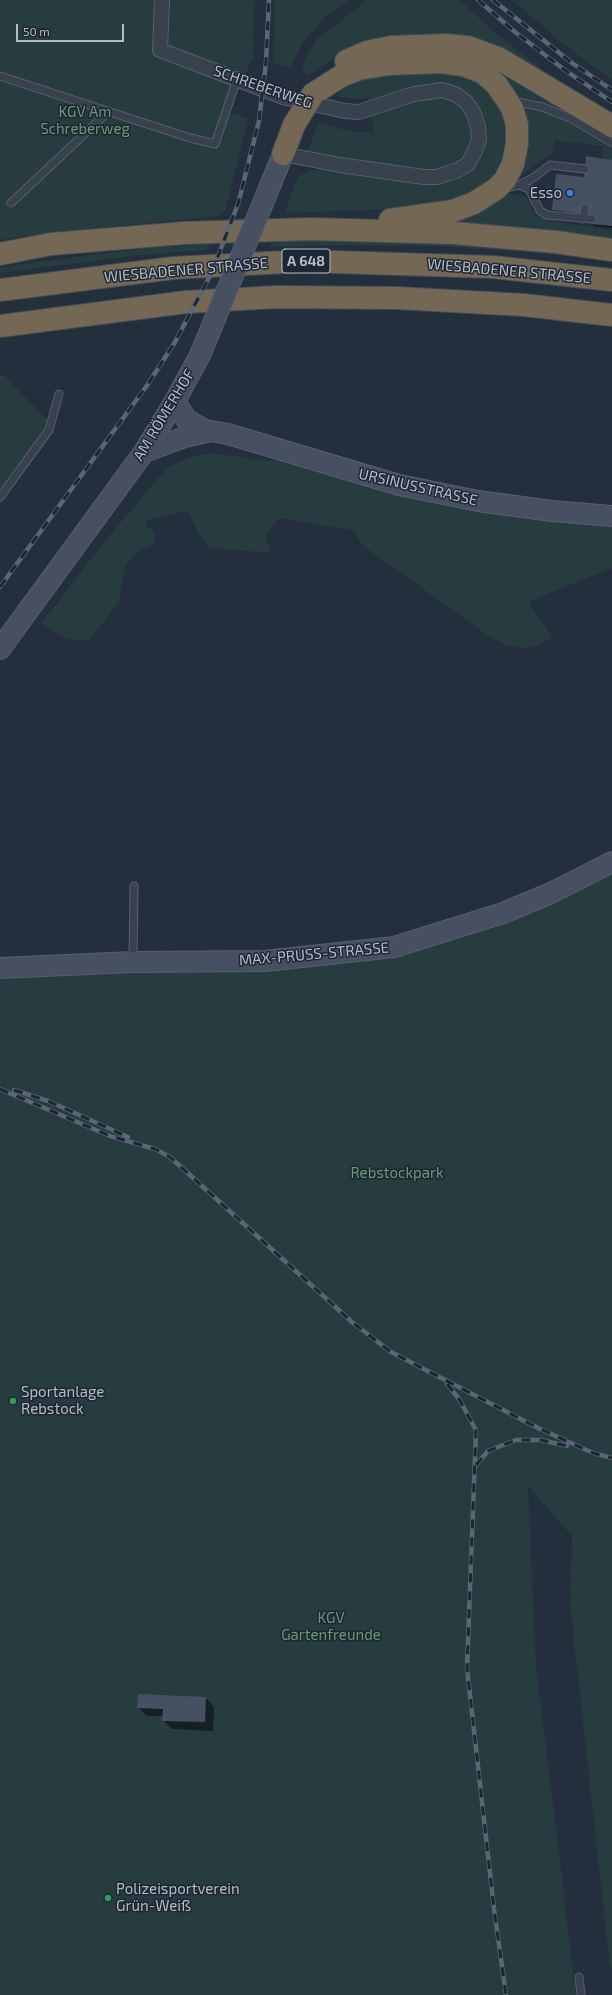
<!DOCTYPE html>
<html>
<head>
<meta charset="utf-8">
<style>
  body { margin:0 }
  #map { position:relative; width:612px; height:1995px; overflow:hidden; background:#242f3e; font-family:"Exo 2",sans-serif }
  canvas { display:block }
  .scale { position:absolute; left:16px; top:24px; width:108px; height:18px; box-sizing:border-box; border:2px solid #b4bcc9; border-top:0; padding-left:5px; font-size:12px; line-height:14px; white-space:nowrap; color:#b4bcc9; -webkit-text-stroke:3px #1d2633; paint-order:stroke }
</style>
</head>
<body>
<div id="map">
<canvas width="612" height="1995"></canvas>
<div class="scale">50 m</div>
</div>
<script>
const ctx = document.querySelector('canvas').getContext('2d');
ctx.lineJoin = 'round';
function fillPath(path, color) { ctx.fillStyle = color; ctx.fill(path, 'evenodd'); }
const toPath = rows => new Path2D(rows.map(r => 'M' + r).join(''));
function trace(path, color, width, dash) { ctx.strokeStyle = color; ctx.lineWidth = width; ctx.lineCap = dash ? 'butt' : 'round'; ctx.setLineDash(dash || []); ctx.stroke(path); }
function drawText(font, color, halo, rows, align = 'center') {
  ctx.font = font + ' "Exo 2",sans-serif'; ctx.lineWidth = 3; ctx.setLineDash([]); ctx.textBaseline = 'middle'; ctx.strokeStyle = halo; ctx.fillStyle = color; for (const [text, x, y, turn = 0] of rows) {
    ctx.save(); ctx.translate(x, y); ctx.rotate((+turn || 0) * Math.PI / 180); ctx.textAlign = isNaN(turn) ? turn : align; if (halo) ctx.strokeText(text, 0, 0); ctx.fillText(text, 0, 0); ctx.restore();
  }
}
const green = toPath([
  [0,0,255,0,253,59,240,83,229,112,248,119,226,209,220,216,55,232,0,240],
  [274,0,350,0,325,17,301,45,291,67,273,63],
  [367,0,460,0,494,32,543,70,612,113,612,117,529,68,347,49,308,76,302,69,307,55,317,39],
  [512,0,612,0,612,80,570,49],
  [487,61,558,107,520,98,513,93],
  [405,70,470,75,495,94,511,133,501,171,471,197,418,208,285,213,298,176,313,170,322,170,325,155,308,151,319,122,348,131,374,133,368,98,359,100,336,96,350,82],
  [520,108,540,110,564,120,612,149,612,162,602,160,603,146,554,140,553,152,516,180],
  [507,194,525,196,530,202,532,211,536,216,562,223,612,230,612,239,428,223],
  [325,240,453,242,612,258,612,261,517,251,434,246,345,245,270,247,272,241],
  [210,244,208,250,139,255,0,273,0,268,38,262,149,248],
  [4,375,54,427,0,505,0,376],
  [207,454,227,455,263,461,283,460,408,495,488,513,612,526,612,568,528,602,553,638,535,646,521,648,507,646,487,635,362,545,354,530,280,518,265,536,271,553,210,548,198,532,188,511,149,519,146,524,154,533,155,543,135,554,127,563,122,577,119,602,90,639,77,641,59,635,42,623,104,542,166,469,179,462,195,456],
  [612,870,612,1967,610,1967,570,1605,572,1536,528,1486,536,1664,576,1995,0,1995,0,976,392,956]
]);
const shadow = toPath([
  [612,161,612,228,595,226,592,223,593,217,561,218,553,210,583,178],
  [206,1698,214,1707,213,1731,172,1729,163,1720,163,1716,147,1716,138,1707]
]);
const building = toPath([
  [586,156,612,160,612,226,591,224,592,215,552,210,556,174,584,177],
  [138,1694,206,1697,205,1722,162,1721,163,1709,137,1708]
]);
const lane = toPath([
  [0,76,190,138,215,144,237,79],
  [513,101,542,107,570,118,612,143],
  [519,185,533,178,550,165,585,169],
  [506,188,519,185,529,189,540,211,547,215,592,219],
  [11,203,109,111],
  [583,219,585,208],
  [0,497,49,430,59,394],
  [133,960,134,886],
  [579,1977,581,1995]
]);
const street = toPath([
  [162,0,160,50,283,97,345,111,359,112,414,94,443,90,457,95,466,102,474,114,478,127,479,139,475,151,468,164,458,170,437,177,424,177,340,165,283,154]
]);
const secondary = toPath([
  [263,203,283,154],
  [175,401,186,419,205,430,228,434,399,485,478,501,552,511,612,516],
  [144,452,185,437,211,431],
  [0,649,144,452,175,401,200,355],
  [0,968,133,962,265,961,394,947,503,913,551,893,612,862]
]);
const highway = toPath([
  [346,61,367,52,391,47,444,45,468,47,498,58,612,126],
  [313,94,341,76,359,69,389,64,441,62,463,65,482,72,496,84,507,100,512,108,517,125,517,144,513,164,505,180,496,189,474,203,453,211,390,220],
  [283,154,294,125],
  [0,254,51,244,184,233,311,229,453,233,556,242,612,250],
  [0,290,173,268,304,261,493,267,612,280],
  [0,326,186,302,277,297,397,298,524,305,612,315]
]);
const rail = toPath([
  [478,0,515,32,566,71,612,102],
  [493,0,572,63,612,90],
  [0,587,148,384,175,342,212,272,238,204,259,121,266,62,269,0],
  [0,1089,110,1136,155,1149,170,1157,352,1322,391,1352,538,1428,593,1453,612,1458],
  [14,1090,48,1101,128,1137],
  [447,1384,459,1399,476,1430,467,1668,494,1909,506,1995],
  [476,1465,488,1451,516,1440,541,1440,567,1446]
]);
const secondaryBridge = toPath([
  [200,355,263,203]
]);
const highwayBridge = toPath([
  [294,125,313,94]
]);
const markers = [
  [570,193,4,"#3f7fe0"],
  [13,1401,4,"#2e9e5b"],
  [108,1898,4,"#2e9e5b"]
];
const shields = [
  [306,261,48]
];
const shieldNames = [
  ["A 648",306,261]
];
const streetNames = [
  ["SCHREBERWEG",263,87,19],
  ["WIESBADENER STRASSE",186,270,-5],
  ["WIESBADENER STRASSE",509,271,5],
  ["AM RÖMERHOF",164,415,-59],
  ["URSINUSSTRASSE",418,487,13],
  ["MAX-PRUSS-STRASSE",314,954,-5]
];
const parkNames = [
  ["KGV Am",85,112],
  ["Schreberweg",85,129],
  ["Rebstockpark",397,1173],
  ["KGV",331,1618],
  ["Gartenfreunde",331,1635]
];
const poiNames = [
  ["Esso",562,193,"right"],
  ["Sportanlage",21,1392],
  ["Rebstock",21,1409],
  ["Polizeisportverein",116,1889],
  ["Grün-Weiß",116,1906]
];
fillPath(green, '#263c3f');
fillPath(shadow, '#0007');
fillPath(building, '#455162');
trace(lane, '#565f6c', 9);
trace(street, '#565f6c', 16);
trace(secondary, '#565f6c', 22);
trace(highway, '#434c59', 24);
trace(lane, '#38414e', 7);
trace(street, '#38414e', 14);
trace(secondary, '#465061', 20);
trace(highway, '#746855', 22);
trace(rail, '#5a6575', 4.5);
trace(rail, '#1d2633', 3, [9]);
trace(secondaryBridge, '#565f6c', 22, []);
trace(highwayBridge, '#434c59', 24, []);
trace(secondaryBridge, '#465061', 20);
trace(highwayBridge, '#746855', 22);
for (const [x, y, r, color] of markers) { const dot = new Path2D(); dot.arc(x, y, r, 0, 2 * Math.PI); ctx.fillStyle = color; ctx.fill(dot); trace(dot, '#1d2633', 1.5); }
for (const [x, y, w] of shields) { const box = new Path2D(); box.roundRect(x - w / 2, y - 12, w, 24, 3); ctx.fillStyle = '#1d2633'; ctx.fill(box); trace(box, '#b4bcc9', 1); }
drawText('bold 14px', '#b4bcc9', null, shieldNames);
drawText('15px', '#b4bcc9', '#1d2633', streetNames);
drawText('15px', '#6b9a76', '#1d2633', parkNames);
drawText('15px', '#b4bcc9', '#1d2633', poiNames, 'left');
</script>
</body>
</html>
